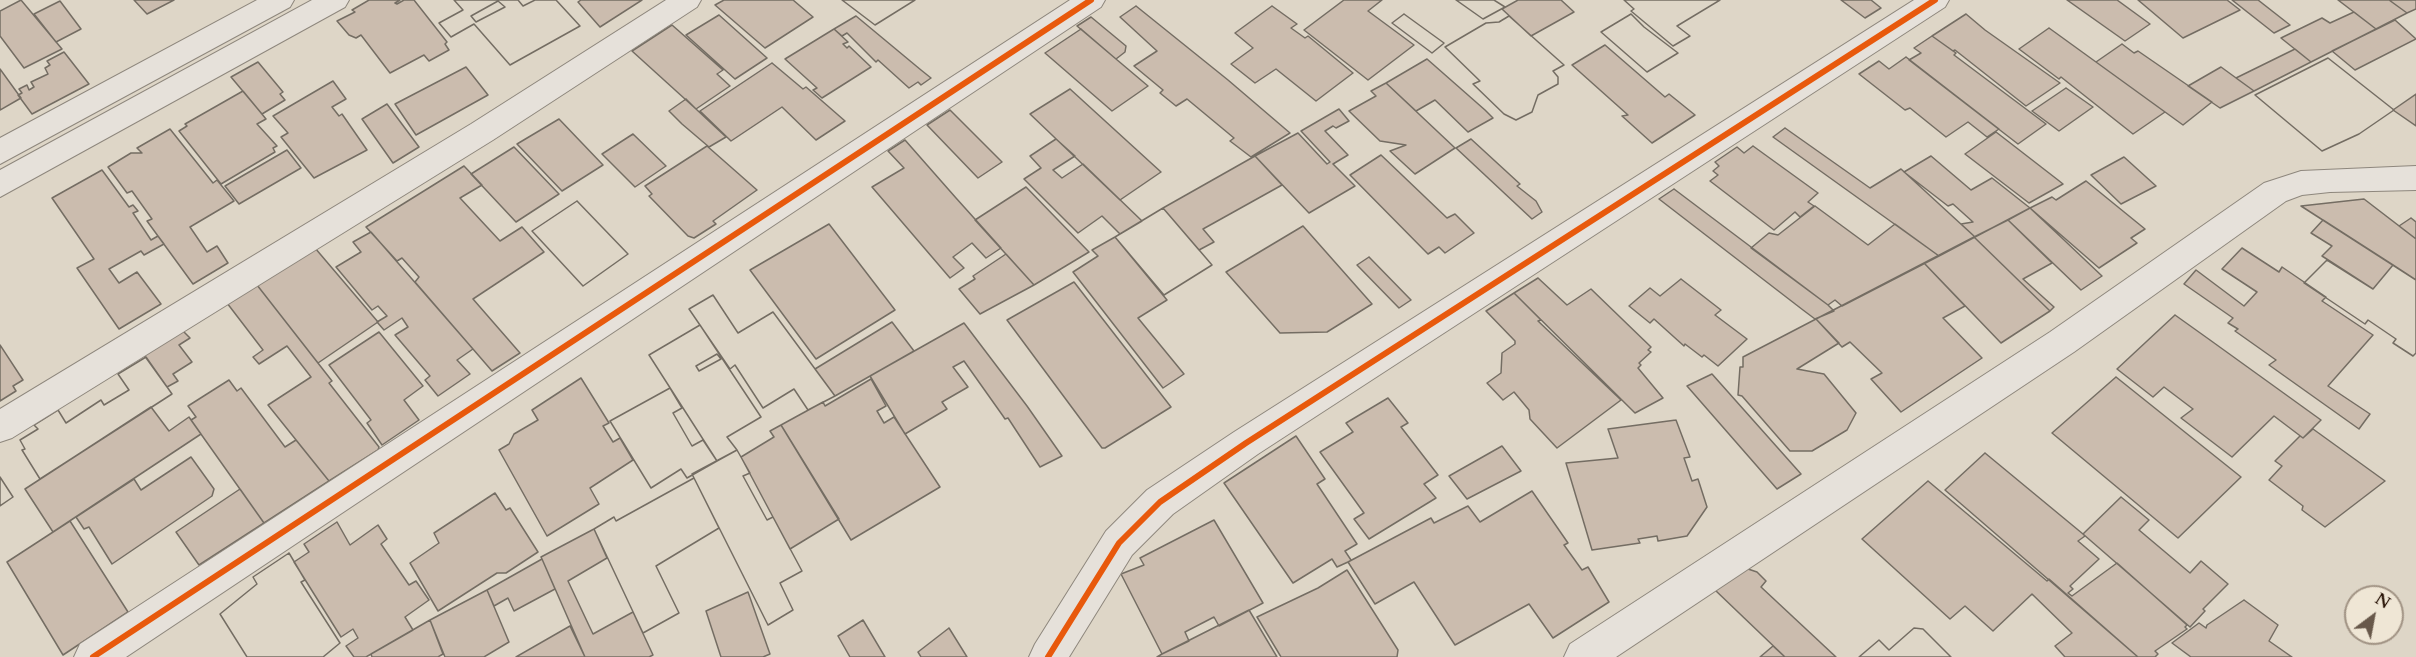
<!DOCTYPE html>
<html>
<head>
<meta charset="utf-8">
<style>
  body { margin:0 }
  #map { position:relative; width:2416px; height:657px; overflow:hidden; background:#ded6c7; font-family:Cardo,serif }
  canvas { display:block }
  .north { position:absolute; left:2344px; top:585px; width:60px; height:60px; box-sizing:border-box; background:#efe6d5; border:2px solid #a09283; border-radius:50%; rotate:32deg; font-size:16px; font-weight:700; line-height:24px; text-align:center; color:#291407 }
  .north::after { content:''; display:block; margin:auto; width:21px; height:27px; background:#68584a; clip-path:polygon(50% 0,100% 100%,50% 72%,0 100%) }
</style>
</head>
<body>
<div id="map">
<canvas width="2416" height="657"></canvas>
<div class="north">N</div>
</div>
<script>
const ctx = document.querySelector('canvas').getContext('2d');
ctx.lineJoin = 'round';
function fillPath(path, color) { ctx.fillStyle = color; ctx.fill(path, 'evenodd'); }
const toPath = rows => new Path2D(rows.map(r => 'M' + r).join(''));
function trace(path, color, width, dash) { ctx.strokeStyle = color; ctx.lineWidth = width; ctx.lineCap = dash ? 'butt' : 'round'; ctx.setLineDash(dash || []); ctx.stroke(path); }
const building = toPath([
  [21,0,62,49,24,68,0,36,0,11,21,0],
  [134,0,174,0,147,14,134,0],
  [369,0,400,0,395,3,397,4,404,0,414,0,447,42,445,44,449,50,429,61,424,55,390,73,361,35,356,38,349,35,337,21,355,12,352,10,369,0],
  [454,0,518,0,523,6,535,0,556,0,580,26,510,65,474,24,451,37,439,23,463,10,454,0],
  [498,1,505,7,476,22,471,16,498,1],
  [454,0,518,0,523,6,535,0,556,0,580,26,510,65,474,24,451,37,439,23,463,10,454,0],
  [498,1,505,7,476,22,471,16,498,1],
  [581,0,642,0,600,27,578,2,581,0],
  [724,0,793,0,813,17,765,48,715,5,724,0],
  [842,0,915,0,875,25,842,0],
  [842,0,915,0,875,25,842,0],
  [1344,0,1382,0,1368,11,1414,45,1368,80,1304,30,1344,0],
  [1456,0,1494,0,1505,7,1483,19,1456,0],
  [1456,0,1494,0,1505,7,1483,19,1456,0],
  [1518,0,1561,0,1574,12,1531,36,1502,9,1518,0],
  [1624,0,1720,0,1677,26,1690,36,1673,46,1631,11,1634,9,1624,0],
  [1624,0,1720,0,1677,26,1690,36,1673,46,1631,11,1634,9,1624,0],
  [1841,0,1871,0,1881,8,1865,18,1841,0],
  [2067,0,2117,0,2150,24,2125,41,2067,0],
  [2138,0,2227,0,2240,10,2183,38,2138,0],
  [2232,0,2258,0,2290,25,2274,33,2232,0],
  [2338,0,2389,0,2407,13,2376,29,2338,0],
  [2389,0,2416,0,2416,9,2407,13,2389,0],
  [60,1,81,29,56,42,34,14,60,1],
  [1136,6,1228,80,1290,133,1251,157,1230,141,1234,138,1187,99,1176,106,1160,93,1163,90,1134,66,1157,51,1120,17,1136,6],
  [1272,6,1297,24,1291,28,1305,38,1308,36,1353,73,1316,101,1276,69,1255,83,1231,64,1253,48,1235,33,1272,6],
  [2354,12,2376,29,2311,62,2281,38,2322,18,2330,23,2354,12],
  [1404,14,1444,43,1443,44,1432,53,1392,23,1404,14],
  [1404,14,1444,43,1443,44,1432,53,1392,23,1404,14],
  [1631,14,1644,27,1678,53,1647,72,1601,32,1631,14],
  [1631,14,1644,27,1678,53,1647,72,1601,32,1631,14],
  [1966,14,1985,30,2060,83,2026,106,1955,50,1953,51,1932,36,1966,14],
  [719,15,767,58,735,79,686,35,719,15],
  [856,16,921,70,931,78,921,85,918,82,909,88,878,60,876,62,847,33,842,36,834,29,856,16],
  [1509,16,1564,65,1553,71,1558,77,1558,84,1538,95,1532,112,1516,120,1504,114,1473,84,1480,81,1445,47,1486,23,1499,22,1509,16],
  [1509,16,1564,65,1553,71,1558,77,1558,84,1538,95,1532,112,1516,120,1504,114,1473,84,1480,81,1445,47,1486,23,1499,22,1509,16],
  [1091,17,1126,46,1125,52,1116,59,1077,26,1091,17],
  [2395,20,2416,39,2355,70,2332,51,2395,20],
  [672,25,723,70,717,74,730,86,696,109,632,51,672,25],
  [2049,28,2096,62,2165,112,2133,134,2061,77,2059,79,2019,49,2049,28],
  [834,29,848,42,843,44,847,48,849,46,871,67,822,98,813,90,817,88,785,59,834,29],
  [1081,29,1116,59,1148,86,1112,111,1045,53,1081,29],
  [1932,36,1956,53,1954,55,2046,124,2018,144,1909,60,1921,53,1914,48,1932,36],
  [2122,44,2134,53,2138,51,2212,102,2183,125,2096,62,2122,44],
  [1605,45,1665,97,1669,94,1695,115,1652,143,1622,116,1628,115,1572,65,1605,45],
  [2295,49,2311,62,2254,91,2236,78,2295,49],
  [64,52,89,84,32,114,18,95,22,93,19,89,27,85,29,90,34,87,31,82,48,74,45,68,50,65,47,61,64,52],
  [1906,57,1955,95,1999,129,1987,137,1968,122,1946,137,1910,108,1905,110,1859,74,1879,61,1889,69,1906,57],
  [2328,58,2394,110,2359,134,2322,151,2255,95,2328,58],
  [2328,58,2394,110,2359,134,2322,151,2255,95,2328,58],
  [1427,59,1485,110,1493,118,1468,132,1435,100,1416,111,1386,83,1427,59],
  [258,62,283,92,280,94,285,100,262,114,231,77,258,62],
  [772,63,803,89,806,87,845,121,816,140,782,107,731,141,700,111,772,63],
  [466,67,488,95,416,135,395,104,466,67],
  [2221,67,2254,91,2220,108,2188,86,2221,67],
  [0,69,21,98,0,110,0,69],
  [333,81,346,99,332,107,339,116,342,114,367,150,314,178,281,137,288,133,273,116,333,81],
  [1386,83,1455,148,1415,174,1390,151,1406,145,1380,141,1349,111,1376,96,1371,91,1386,83],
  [2066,88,2093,107,2059,131,2032,111,2066,88],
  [1070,89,1161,172,1120,200,1030,114,1070,89],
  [243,91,266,119,257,124,277,146,273,148,275,152,221,184,179,131,187,126,185,124,243,91],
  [2416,94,2416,126,2393,110,2416,94],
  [686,99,696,109,726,137,709,147,682,124,669,111,686,99],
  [387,104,419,147,393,163,362,119,387,104],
  [1339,109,1349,121,1336,128,1333,126,1325,131,1348,155,1333,164,1355,186,1309,213,1255,156,1298,133,1327,164,1330,162,1301,131,1339,109],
  [950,110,1002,162,978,178,927,125,950,110],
  [559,119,603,165,562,191,517,144,559,119],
  [1785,128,1870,188,1901,169,1975,237,1939,256,1773,137,1785,128],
  [170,129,213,183,217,180,234,201,190,227,207,252,217,246,228,263,193,284,147,221,152,219,132,191,127,193,108,167,131,153,142,153,137,148,170,129],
  [1996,132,2058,180,2063,184,2029,203,1965,154,1996,132],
  [633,134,666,166,635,187,602,154,633,134],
  [1056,139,1075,156,1053,170,1062,178,1083,164,1142,221,1120,234,1102,216,1078,233,1024,179,1041,168,1030,156,1056,139],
  [1471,139,1520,184,1517,186,1536,201,1542,212,1532,219,1456,148,1471,139],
  [905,140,956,198,1001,248,986,258,972,243,953,257,964,268,950,278,872,187,904,168,888,151,905,140],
  [707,146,757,190,713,221,716,224,694,238,688,236,649,196,652,194,645,186,707,146],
  [1753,146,1818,193,1808,202,1814,206,1800,217,1795,212,1774,230,1710,181,1718,175,1713,171,1719,166,1715,162,1737,147,1744,153,1753,146],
  [514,147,559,194,516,222,471,174,514,147],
  [287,150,301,168,239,204,225,186,287,150],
  [1381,155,1447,218,1455,214,1474,233,1445,253,1439,247,1428,254,1350,175,1381,155],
  [1255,156,1282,185,1203,229,1214,242,1199,250,1163,208,1255,156],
  [1931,156,1971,190,1992,178,2030,208,1975,237,1961,224,1973,222,1953,204,1948,206,1904,172,1931,156],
  [2124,157,2156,186,2121,204,2091,175,2124,157],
  [464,166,482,185,460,198,500,241,522,227,544,252,473,299,520,353,492,371,415,282,419,277,402,258,397,261,366,227,464,166],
  [102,170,129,207,133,205,138,211,133,213,151,240,158,236,164,244,144,255,141,251,109,269,119,283,137,272,161,304,119,329,77,268,94,259,52,198,102,170],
  [2086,181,2145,229,2131,238,2137,243,2099,268,2030,208,2052,197,2056,200,2086,181],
  [1026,187,1089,252,1034,285,975,220,1026,187],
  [1674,189,1828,305,1834,311,1815,319,1803,310,1659,199,1674,189],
  [2364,199,2416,239,2416,280,2301,206,2364,199],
  [577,201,628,254,583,286,532,231,577,201],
  [577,201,628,254,583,286,532,231,577,201],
  [1815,206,1868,245,1895,224,1939,256,1842,306,1835,300,1828,305,1751,248,1769,233,1778,235,1815,206],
  [1163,208,1212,265,1164,295,1115,237,1163,208],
  [1163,208,1212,265,1164,295,1115,237,1163,208],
  [2030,208,2063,239,2102,276,2081,290,2008,220,2030,208],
  [2411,218,2416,222,2416,239,2399,226,2411,218],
  [2008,220,2052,263,2023,279,2054,307,2050,311,1974,237,2008,220],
  [2323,220,2393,265,2373,289,2322,256,2332,246,2311,233,2323,220],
  [829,224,895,310,816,359,750,270,829,224],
  [1303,226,1372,304,1327,332,1280,333,1226,272,1303,226],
  [371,232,473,349,457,360,470,374,438,396,425,380,430,376,395,335,408,327,402,318,384,330,377,322,387,316,378,306,372,310,336,267,361,252,353,242,371,232],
  [1115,237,1167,300,1138,318,1184,374,1163,388,1073,272,1098,256,1092,250,1115,237],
  [1974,237,2050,311,2001,343,1924,263,1974,237],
  [315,248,378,322,318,363,257,285,315,248],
  [2242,248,2279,272,2282,267,2326,297,2322,301,2373,335,2328,386,2370,414,2359,429,2269,365,2276,360,2235,331,2238,329,2228,323,2233,318,2184,284,2196,270,2244,306,2257,292,2222,269,2242,248],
  [1006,254,1034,285,980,314,959,289,975,279,973,276,1006,254],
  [1369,257,1411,300,1399,308,1357,265,1369,257],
  [2327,260,2373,289,2393,265,2416,280,2416,353,2413,356,2393,343,2396,339,2368,320,2365,324,2304,283,2327,260],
  [2327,260,2373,289,2393,265,2416,280,2416,353,2413,356,2393,343,2396,339,2368,320,2365,324,2304,283,2327,260],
  [1924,263,1965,306,1943,318,1982,358,1901,412,1871,379,1882,373,1850,342,1842,347,1816,319,1924,263],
  [1538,278,1567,305,1591,289,1651,347,1648,350,1651,352,1639,363,1641,365,1638,368,1663,398,1635,413,1514,293,1538,278],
  [1681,279,1721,310,1715,315,1747,339,1718,366,1704,355,1702,357,1685,344,1684,346,1654,319,1650,323,1629,306,1650,288,1660,296,1681,279],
  [1074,282,1171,407,1105,448,1102,448,1007,320,1074,282],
  [257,285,332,381,329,383,379,447,378,450,329,481,268,405,311,377,287,346,259,364,253,357,263,350,227,303,257,285],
  [1514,293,1541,320,1538,321,1621,400,1557,448,1530,419,1529,410,1514,392,1503,400,1487,383,1501,373,1502,353,1515,344,1515,341,1486,311,1514,293],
  [713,295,738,333,773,312,835,396,808,410,794,389,763,408,735,365,730,369,689,309,713,295],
  [713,295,738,333,773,312,835,396,808,410,794,389,763,408,735,365,730,369,689,309,713,295],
  [2175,315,2210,340,2321,420,2303,438,2274,416,2232,457,2181,418,2193,409,2164,387,2153,397,2117,369,2175,315],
  [1816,319,1839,343,1797,369,1824,374,1856,413,1847,430,1812,451,1790,451,1742,396,1738,395,1740,367,1743,367,1743,357,1816,319],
  [892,322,914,351,835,396,815,369,892,322],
  [964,323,1027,406,1062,456,1040,467,1008,418,1005,419,1003,416,964,361,953,367,968,387,942,402,947,409,905,434,870,376,964,323],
  [700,325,761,417,727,437,737,450,717,461,649,355,700,325],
  [717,354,721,359,699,371,696,366,717,354],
  [700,325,761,417,727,437,737,450,717,461,649,355,700,325],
  [717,354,721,359,699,371,696,366,717,354],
  [183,331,190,338,179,345,192,362,173,374,178,381,167,387,144,355,183,331],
  [379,332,423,386,404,400,419,420,382,445,367,423,371,420,329,365,379,332],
  [0,345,23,380,13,386,16,391,0,401,0,345],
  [146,357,172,394,40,479,22,450,25,449,20,440,38,429,34,425,58,410,66,423,101,400,104,405,129,390,118,374,146,357],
  [146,357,172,394,40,479,22,450,25,449,20,440,38,429,34,425,58,410,66,423,101,400,104,405,129,390,118,374,146,357],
  [1712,374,1801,474,1777,489,1687,386,1712,374],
  [2116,377,2241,477,2178,538,2052,433,2116,377],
  [581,378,609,423,603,426,613,442,620,438,633,460,590,488,599,504,547,536,499,450,509,444,514,434,538,420,532,410,581,378],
  [871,379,886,406,877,411,884,423,894,417,940,487,851,540,781,425,823,402,825,406,871,379],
  [229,380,237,391,241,388,285,447,296,440,329,481,264,523,191,420,196,417,188,406,229,380],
  [670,388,682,408,673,413,692,446,703,440,717,461,687,478,681,469,651,488,610,421,670,388],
  [670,388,682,408,673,413,692,446,703,440,717,461,687,478,681,469,651,488,610,421,670,388],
  [1388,398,1408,423,1401,427,1438,475,1424,484,1436,498,1369,539,1354,519,1364,513,1320,452,1353,432,1346,423,1388,398],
  [151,407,169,431,189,417,201,434,53,532,25,489,151,407],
  [1676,420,1690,457,1684,458,1692,481,1698,479,1707,507,1687,536,1658,541,1657,536,1638,539,1640,543,1592,550,1566,463,1618,458,1608,429,1676,420],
  [781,425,839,519,790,549,741,457,774,437,770,431,781,425],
  [2313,429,2385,481,2325,527,2302,510,2303,506,2269,480,2282,466,2275,461,2300,436,2303,438,2313,429],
  [1296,436,1325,479,1317,484,1357,544,1345,551,1351,560,1348,562,1337,567,1332,559,1293,583,1224,483,1296,436],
  [1502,446,1521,471,1467,499,1449,476,1502,446],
  [737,450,750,473,743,476,767,520,773,517,802,571,780,583,793,610,768,625,692,474,737,450],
  [737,450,750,473,743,476,767,520,773,517,802,571,780,583,793,610,768,625,692,474,737,450],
  [1985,453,2083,534,2085,536,2078,541,2099,559,2070,586,2073,589,2068,593,2072,596,2117,563,2187,625,2185,627,2187,629,2155,651,2158,654,2155,657,2138,657,1945,490,1985,453],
  [191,457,214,489,212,496,112,564,89,527,84,529,76,517,134,479,141,490,191,457],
  [0,477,13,497,0,506,0,477],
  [0,477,13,497,0,506,0,477],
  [694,478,719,528,656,566,679,613,643,633,594,529,614,517,616,521,694,478],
  [694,478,719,528,656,566,679,613,643,633,594,529,614,517,616,521,694,478],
  [1928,481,2047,581,2049,579,2138,657,2065,657,2055,646,2072,633,2032,594,1993,631,1965,606,1950,619,1862,539,1928,481],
  [240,489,264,523,199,565,176,532,240,489],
  [1532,491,1568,543,1564,545,1582,570,1588,567,1609,602,1553,638,1529,604,1455,645,1414,582,1375,604,1348,562,1431,518,1434,523,1468,506,1480,522,1532,491],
  [495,493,506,510,510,508,538,552,506,573,497,573,438,611,410,563,439,543,434,533,495,493],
  [2121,497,2149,520,2139,530,2190,573,2201,561,2228,584,2203,609,2205,611,2190,627,2083,534,2121,497],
  [1214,520,1263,603,1219,626,1214,617,1185,632,1189,641,1162,654,1121,574,1144,565,1140,558,1214,520],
  [70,521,128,612,63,655,7,562,70,521],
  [337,522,350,545,378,525,387,539,381,544,409,585,416,581,429,600,405,617,413,630,366,657,354,657,346,646,358,638,353,629,341,637,294,562,309,552,304,544,337,522],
  [594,529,607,558,568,581,593,634,633,612,653,655,649,657,585,657,542,559,541,557,594,529],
  [289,553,305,580,301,582,340,643,323,657,247,657,220,614,257,584,253,577,289,553],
  [289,553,305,580,301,582,340,643,323,657,247,657,220,614,257,584,253,577,289,553],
  [542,559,555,589,514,611,508,598,494,606,487,590,542,559],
  [1745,568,1757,572,1766,581,1761,587,1836,657,1785,657,1715,590,1745,568],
  [1347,570,1398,650,1397,657,1281,657,1257,617,1318,588,1347,570],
  [487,590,509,642,484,657,445,657,430,620,487,590],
  [748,592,770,654,763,657,721,657,706,611,748,592],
  [2244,600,2278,625,2269,641,2292,657,2191,657,2172,643,2199,623,2206,628,2207,625,2244,600],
  [1249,610,1277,657,1157,657,1162,654,1249,610],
  [430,620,443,654,438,657,372,657,371,654,430,620],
  [863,620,869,630,885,657,850,657,838,636,863,620],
  [570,626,585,657,516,657,570,626],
  [949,628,967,657,921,657,918,652,949,628],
  [1914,628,1923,629,1951,657,1859,657,1879,640,1889,650,1914,628],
  [1914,628,1923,629,1951,657,1859,657,1879,640,1889,650,1914,628],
  [1773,646,1785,657,1760,657,1773,646]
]);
const street = toPath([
  [257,0,294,0,290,7,0,164,0,138,257,0],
  [312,0,349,0,345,7,0,197,0,170,312,0],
  [666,0,701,0,697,7,493,140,12,438,0,442,0,409,471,124,666,0],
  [1070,0,1105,0,1101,7,126,657,74,657,80,644,1070,0],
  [1914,0,1949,0,1945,7,1258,454,1173,514,1132,555,1069,657,1029,657,1035,644,1106,531,1147,490,1234,432,1914,0],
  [2416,166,2416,190,2330,192,2302,195,2286,201,2074,352,1616,657,1564,657,1570,644,2050,332,2264,183,2301,171,2416,166]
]);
const cycleway = toPath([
  [93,657,1091,0],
  [1048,657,1119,543,1160,502,1246,443,1935,0]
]);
fillPath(building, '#cbbcae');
trace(building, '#746d63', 1.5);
trace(street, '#8e877d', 2);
fillPath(street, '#e6e1da');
trace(cycleway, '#e8590c', 6);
</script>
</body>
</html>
